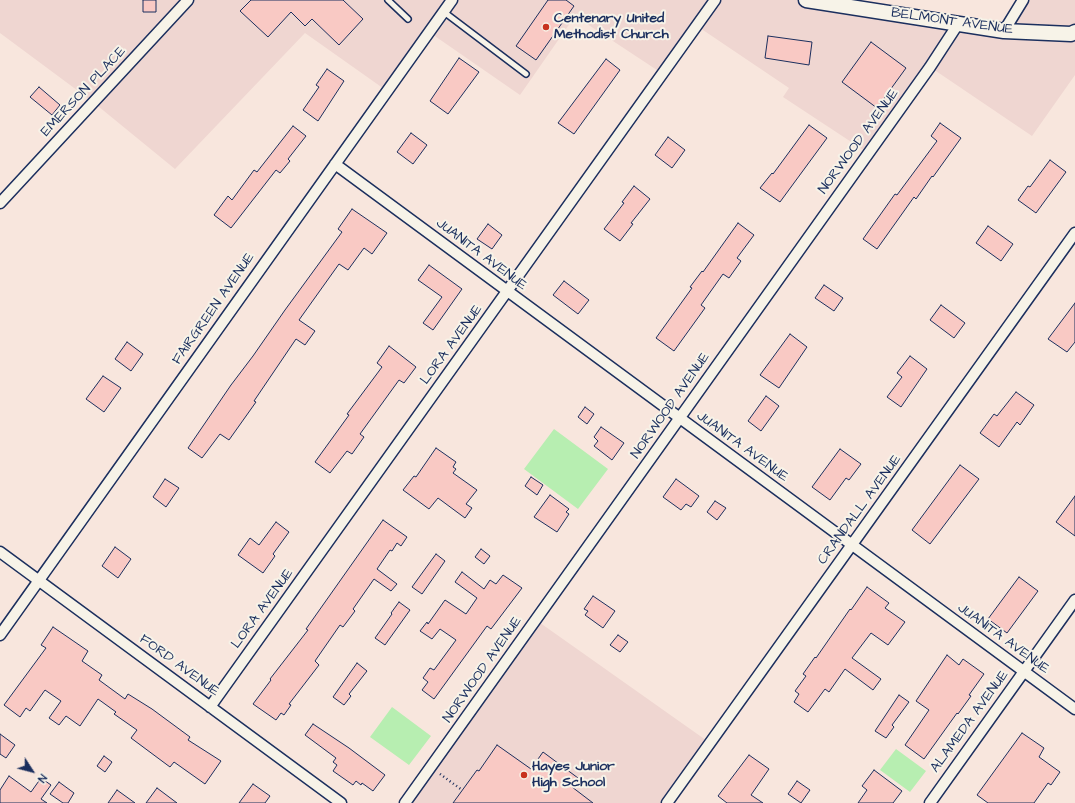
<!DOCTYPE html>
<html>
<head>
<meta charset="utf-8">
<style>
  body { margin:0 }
  #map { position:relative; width:1075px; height:803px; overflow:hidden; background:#f8e6dd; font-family:"Architects Daughter",sans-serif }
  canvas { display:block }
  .north { position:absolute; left:12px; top:751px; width:40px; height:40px; -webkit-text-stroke:3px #f7f3e8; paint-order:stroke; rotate:126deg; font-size:11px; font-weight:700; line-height:16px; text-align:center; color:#1b2f5e }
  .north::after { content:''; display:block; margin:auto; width:14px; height:18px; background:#1b2f5e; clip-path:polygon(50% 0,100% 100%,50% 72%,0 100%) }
</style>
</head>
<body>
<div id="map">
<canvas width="1075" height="803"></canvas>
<div class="north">N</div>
</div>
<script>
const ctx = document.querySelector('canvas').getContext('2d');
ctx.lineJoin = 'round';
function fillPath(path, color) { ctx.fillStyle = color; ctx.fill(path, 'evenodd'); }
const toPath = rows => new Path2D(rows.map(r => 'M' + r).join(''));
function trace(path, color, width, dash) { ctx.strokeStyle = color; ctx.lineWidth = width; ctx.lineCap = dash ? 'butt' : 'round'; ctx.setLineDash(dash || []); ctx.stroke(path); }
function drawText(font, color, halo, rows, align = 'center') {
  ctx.font = font + ' "Architects Daughter",sans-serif'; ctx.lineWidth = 4; ctx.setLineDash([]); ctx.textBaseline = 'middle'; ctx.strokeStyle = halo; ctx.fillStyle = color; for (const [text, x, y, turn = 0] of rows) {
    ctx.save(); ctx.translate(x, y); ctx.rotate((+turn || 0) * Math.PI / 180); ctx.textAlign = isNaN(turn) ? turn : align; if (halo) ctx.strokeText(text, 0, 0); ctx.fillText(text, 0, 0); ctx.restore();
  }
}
const built = toPath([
  [0,0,806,0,1004,31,1023,0,1075,0,1075,75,1032,136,930,67,868,153,783,97,789,88,697,26,663,74,575,16,520,95,429,32,387,91,305,33,175,169,93,102,0,33],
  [536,620,710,743,667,803,405,803]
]);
const green = toPath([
  [554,429,608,469,578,509,524,469],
  [392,707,431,736,409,765,370,737],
  [896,749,926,771,910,792,880,770]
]);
const building = toPath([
  [143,0,156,0,156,12,143,12,143,0],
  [251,0,343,0,363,19,339,45,312,19,305,26,291,12,268,37,240,11,251,0],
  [548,0,566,0,574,6,536,60,516,46,548,0],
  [768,36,812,42,809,65,765,58,768,36],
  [871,42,906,68,877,108,842,82,871,42],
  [459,58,479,72,448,114,430,101,459,58],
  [606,59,620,70,574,134,558,123,606,59],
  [327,69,344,81,318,121,303,110,319,87,316,85,327,69],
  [39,87,60,105,52,115,30,97,39,87],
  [940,123,961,138,933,177,932,176,916,199,914,197,877,249,863,239,895,194,897,195,937,141,931,136,940,123],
  [809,125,827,138,780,202,760,188,772,173,773,174,809,125],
  [293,126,306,136,288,159,290,161,280,173,276,170,231,228,214,215,228,196,232,200,254,170,257,172,293,126],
  [411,133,427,145,413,164,397,152,411,133],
  [668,137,685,150,672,168,655,155,668,137],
  [1050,160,1066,172,1036,213,1018,200,1028,186,1030,187,1050,160],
  [634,186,650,199,631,223,633,224,620,241,604,229,624,203,622,202,634,186],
  [352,209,387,233,372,254,364,248,348,270,339,264,299,320,315,331,305,345,296,339,254,401,256,402,229,440,220,434,202,458,188,448,231,385,253,356,285,310,342,232,338,229,352,209],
  [738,223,754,235,737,258,741,261,729,278,723,274,701,305,705,308,674,351,656,338,692,288,690,287,702,271,703,272,738,223],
  [488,224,502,235,492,249,477,239,488,224],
  [988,226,1013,244,1001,261,976,243,988,226],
  [429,265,462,289,433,330,423,323,442,297,418,280,429,265],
  [564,281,589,300,578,314,553,295,564,281],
  [824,285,843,298,834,311,815,298,824,285],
  [1075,303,1075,342,1067,352,1048,339,1075,303],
  [941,305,965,323,954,338,930,320,941,305],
  [790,334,807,347,779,388,760,375,790,334],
  [127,342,143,354,131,371,115,359,127,342],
  [389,346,416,367,404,383,399,380,360,434,364,437,352,454,347,451,330,473,315,462,349,415,347,414,382,367,377,363,389,346],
  [910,356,927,369,901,407,887,397,902,377,897,373,910,356],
  [103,376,121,388,104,412,86,399,103,376],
  [1016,392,1034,405,1020,425,1017,422,999,447,980,433,994,414,997,416,1016,392],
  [766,396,779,406,761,431,748,421,766,396],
  [585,407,594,414,587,424,578,417,585,407],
  [601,427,624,443,612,460,594,446,598,441,594,437,601,427],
  [436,448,456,462,453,467,456,469,453,473,477,490,466,504,472,508,465,518,438,498,429,509,403,490,414,476,416,477,436,448],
  [840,449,861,464,849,480,846,478,830,500,812,487,840,449],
  [960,465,979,479,930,544,912,530,960,465],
  [531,477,543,485,537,495,525,486,531,477],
  [165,479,179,488,166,507,153,497,165,479],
  [676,479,699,496,691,507,686,504,681,510,663,497,676,479],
  [550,495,569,509,566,512,569,514,557,532,534,517,550,495],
  [1075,496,1075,536,1056,522,1075,496],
  [715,501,726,508,717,520,707,512,715,501],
  [383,520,407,537,401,546,397,543,392,551,390,550,377,569,397,584,391,591,374,579,353,609,355,611,343,627,340,625,315,661,319,665,289,704,291,705,284,715,281,713,276,720,253,704,271,680,270,679,308,630,306,629,383,520],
  [276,522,289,532,273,554,275,556,263,573,238,555,250,538,259,545,276,522],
  [115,547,131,559,118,578,102,566,115,547],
  [481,549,490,556,484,564,475,557,481,549],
  [436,554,445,561,422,594,412,587,436,554],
  [462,572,484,589,490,580,496,584,503,575,522,588,491,629,487,626,434,699,422,690,428,682,423,678,430,668,434,670,456,640,440,629,432,639,420,631,427,622,428,624,445,600,466,614,477,598,455,582,462,572],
  [1019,577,1038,591,1007,633,988,619,1019,577],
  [867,587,889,603,885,608,905,622,888,645,871,633,852,658,881,679,873,690,845,669,829,692,825,689,808,712,794,702,799,694,795,691,806,676,803,674,815,657,816,658,850,609,851,610,867,587],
  [593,596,615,611,603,628,585,615,588,611,584,609,593,596],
  [399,602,410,610,385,645,375,638,392,614,391,613,399,602],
  [53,627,88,651,82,661,102,675,99,680,125,699,128,694,152,709,190,737,188,740,221,761,205,784,174,762,170,767,131,738,137,730,114,714,116,712,98,699,80,726,66,716,59,725,49,718,61,701,45,690,30,711,26,708,20,717,4,705,46,648,41,645,53,627],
  [618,635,628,642,620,652,610,645,618,635],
  [947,655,959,665,963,659,984,674,969,695,971,696,958,714,957,713,924,759,905,745,929,710,916,701,947,655],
  [357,663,367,671,349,694,351,696,344,705,333,697,357,663],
  [899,695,909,702,892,725,894,727,886,738,875,731,899,695],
  [313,724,349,748,385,775,373,791,362,783,361,785,356,781,353,785,333,771,337,765,333,762,336,758,305,735,313,724],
  [1022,733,1044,748,1039,757,1060,772,1051,785,1048,783,1034,803,988,803,977,795,1022,733],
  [0,734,15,745,6,758,0,754,0,734],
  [497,745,531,769,543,752,578,778,572,787,593,803,453,803,477,770,479,771,497,745],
  [749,755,769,769,751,795,763,803,727,803,718,796,749,755],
  [104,756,112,762,105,772,97,766,104,756],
  [874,770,902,791,893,803,858,803,867,790,862,786,874,770],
  [9,776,31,792,41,778,51,785,41,799,47,803,0,803,0,790,9,776],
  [797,781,810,790,801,803,788,794,797,781],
  [59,782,74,793,68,803,63,803,50,794,59,782],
  [253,784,270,796,265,803,239,803,253,784],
  [157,788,177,803,146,803,157,788],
  [117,790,135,803,108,803,117,790]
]);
const path = toPath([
  [440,774,462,790]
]);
const lane = toPath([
  [388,0,408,19],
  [444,12,526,74]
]);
const street = toPath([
  [1004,31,1023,0],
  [335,164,1075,709],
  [0,203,188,0],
  [0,552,341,803],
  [0,635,452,0],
  [210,707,715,0],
  [405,803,930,67,958,24],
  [667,803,1075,233],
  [930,803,1075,600]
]);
const secondary = toPath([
  [806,0,1004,31,1071,34,1075,32]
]);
const markers = [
  [546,27,4,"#c8321e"],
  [524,775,4,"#c8321e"]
];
const poiNames = [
  ["Centenary United",554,19],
  ["Methodist Church",554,35],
  ["Hayes Junior",532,767],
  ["High School",532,783]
];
const streetNames = [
  ["BELMONT AVENUE",952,22,8],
  ["EMERSON PLACE",84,92,-47],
  ["NORWOOD AVENUE",859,142,-54],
  ["JUANITA AVENUE",481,255,37],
  ["FAIRGREEN AVENUE",214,309,-55],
  ["LORA AVENUE",452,345,-54],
  ["NORWOOD AVENUE",671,406,-55],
  ["JUANITA AVENUE",742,447,36],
  ["CRANDALL AVENUE",860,510,-54],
  ["LORA AVENUE",263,609,-54],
  ["JUANITA AVENUE",1003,639,36],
  ["FORD AVENUE",179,666,36],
  ["NORWOOD AVENUE",483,670,-55],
  ["ALAMEDA AVENUE",970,722,-54]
];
fillPath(built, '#efd6d1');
fillPath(green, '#b7eeb1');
fillPath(building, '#f9c9c4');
trace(building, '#1b2f5e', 1);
trace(lane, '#1b2f5e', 8);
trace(street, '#1b2f5e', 13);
trace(secondary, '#1b2f5e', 17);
trace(path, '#1b2f5e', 2.5, [1, 3]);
trace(lane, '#f7f3e8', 5);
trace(street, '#f7f3e8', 10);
trace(secondary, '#f7f3e8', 14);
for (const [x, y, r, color] of markers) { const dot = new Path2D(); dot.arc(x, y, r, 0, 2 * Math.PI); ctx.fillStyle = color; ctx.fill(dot); trace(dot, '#f7f3e8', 1.5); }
drawText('bold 14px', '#1b2f5e', '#f7f3e8', poiNames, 'left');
drawText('14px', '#1b2f5e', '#f7f3e8', streetNames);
</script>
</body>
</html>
